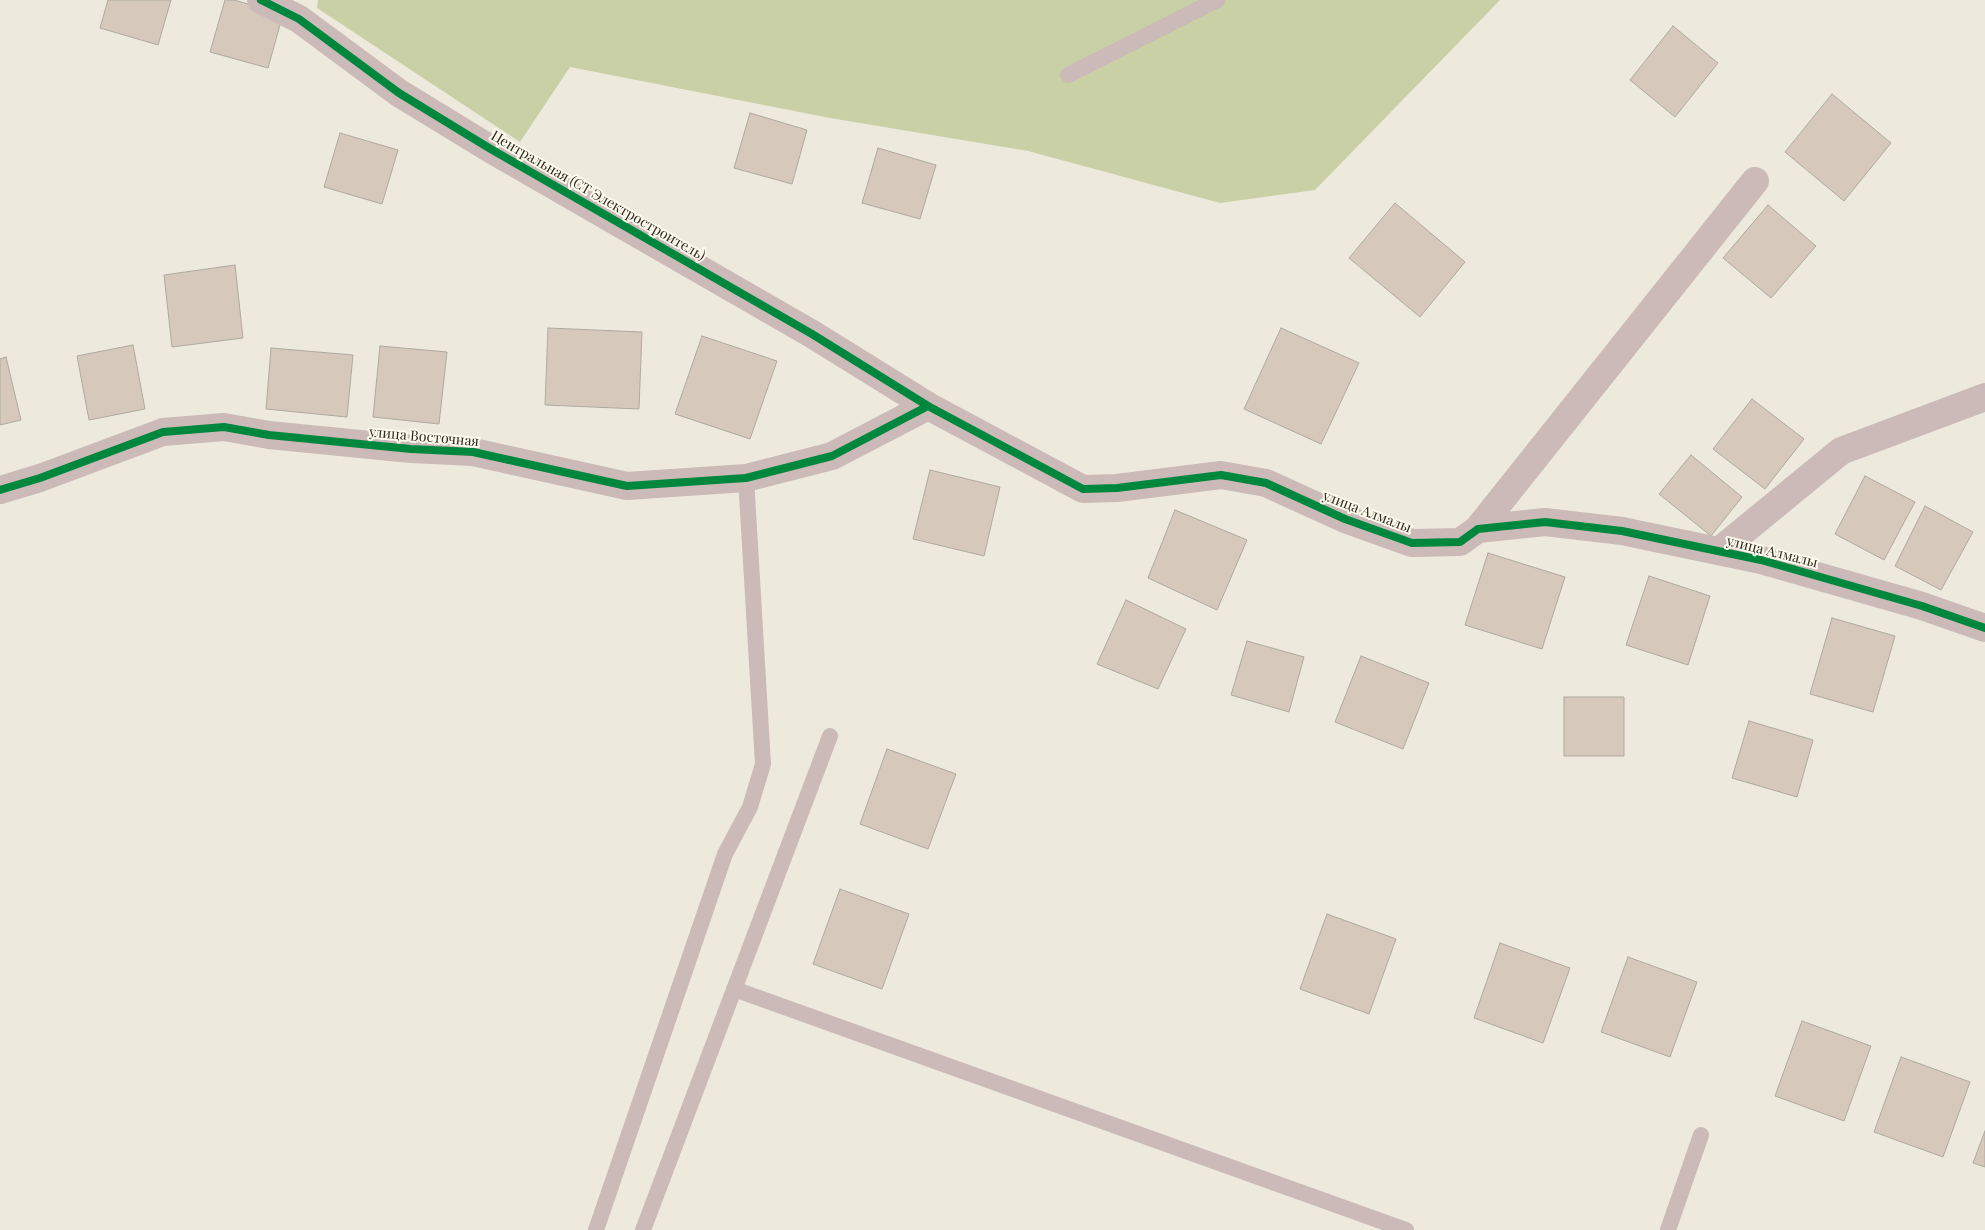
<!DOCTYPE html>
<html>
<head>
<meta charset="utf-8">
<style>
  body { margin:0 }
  canvas { display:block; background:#edeadd }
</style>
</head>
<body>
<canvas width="1985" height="1230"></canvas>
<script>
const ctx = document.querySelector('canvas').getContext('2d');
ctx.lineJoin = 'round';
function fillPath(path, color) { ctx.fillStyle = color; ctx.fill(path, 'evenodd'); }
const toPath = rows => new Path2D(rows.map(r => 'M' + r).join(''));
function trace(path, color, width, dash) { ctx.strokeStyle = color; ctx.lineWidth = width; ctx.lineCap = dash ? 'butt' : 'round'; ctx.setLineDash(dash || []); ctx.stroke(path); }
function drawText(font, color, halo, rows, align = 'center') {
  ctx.font = font + ' "Playfair Display",serif'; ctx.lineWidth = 4; ctx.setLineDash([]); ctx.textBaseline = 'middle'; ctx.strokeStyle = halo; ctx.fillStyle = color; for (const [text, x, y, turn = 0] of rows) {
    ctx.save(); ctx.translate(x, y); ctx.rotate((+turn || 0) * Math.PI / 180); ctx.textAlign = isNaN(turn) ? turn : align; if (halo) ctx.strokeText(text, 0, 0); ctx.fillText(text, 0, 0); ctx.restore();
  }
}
const forest = toPath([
  [318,0,1500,0,1315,190,1220,203,1028,151,830,118,570,67,520,142,317,8]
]);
const building = toPath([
  [108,0,171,0,158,45,100,28,108,0],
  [225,0,234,0,283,14,268,68,210,52,225,0],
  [1673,26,1718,63,1675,117,1630,80,1673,26],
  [1832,94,1891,143,1844,201,1785,152,1832,94],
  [750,113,807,130,792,184,734,168,750,113],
  [340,133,398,150,382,204,324,187,340,133],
  [878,148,936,165,920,219,862,203,878,148],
  [1395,203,1465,262,1420,317,1349,258,1395,203],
  [1768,205,1816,246,1771,298,1723,258,1768,205],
  [235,265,243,338,172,347,164,275,235,265],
  [548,328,642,332,639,409,545,405,548,328],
  [1281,328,1359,363,1321,444,1244,409,1281,328],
  [702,336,777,361,750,439,675,414,702,336],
  [133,345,145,409,89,420,77,356,133,345],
  [380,346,447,352,439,424,373,417,380,346],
  [271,348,353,355,347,417,266,409,271,348],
  [6,357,21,420,0,425,0,359,6,357],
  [1752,399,1804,439,1765,489,1713,449,1752,399],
  [1691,455,1742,497,1711,536,1659,494,1691,455],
  [930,470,1000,487,984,556,913,539,930,470],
  [1865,476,1915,502,1884,560,1835,534,1865,476],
  [1925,506,1973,532,1941,590,1895,566,1925,506],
  [1175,510,1247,540,1217,610,1148,578,1175,510],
  [1488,553,1565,577,1542,649,1465,625,1488,553],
  [1649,576,1710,596,1688,665,1626,645,1649,576],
  [1126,600,1186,629,1158,689,1097,664,1126,600],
  [1832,618,1895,636,1873,712,1810,694,1832,618],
  [1247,641,1304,657,1289,712,1231,695,1247,641],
  [1361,656,1429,683,1403,749,1335,722,1361,656],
  [1564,697,1624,697,1624,756,1564,756,1564,697],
  [1749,721,1813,740,1797,797,1732,778,1749,721],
  [887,749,956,774,928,849,860,824,887,749],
  [840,889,909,914,882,989,813,964,840,889],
  [1327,914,1396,939,1369,1014,1300,989,1327,914],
  [1500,943,1570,968,1543,1043,1474,1018,1500,943],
  [1628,957,1697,982,1670,1057,1601,1032,1628,957],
  [1802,1021,1871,1046,1844,1121,1775,1096,1802,1021],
  [1901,1057,1970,1082,1943,1157,1874,1132,1901,1057],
  [1985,1131,1985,1167,1973,1163,1985,1131]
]);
const lane = toPath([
  [1068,75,1217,0],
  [734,989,1406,1230],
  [596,1230,725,854,750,807,763,764,746,478],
  [643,1230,830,736],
  [1668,1230,1701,1135]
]);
const street = toPath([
  [261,0,299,19,399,93,489,148,812,334,928,406,1083,489,1117,488,1221,475,1266,483,1345,519,1412,543,1460,542,1478,529,1545,522,1622,531,1761,560,1922,606,1985,628],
  [0,490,40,478,163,432,224,427,269,435,411,449,473,452,627,486,746,478,832,456,928,406],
  [1478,529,1755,181],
  [1719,551,1841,451,1985,397]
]);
const cycleway = toPath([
  [261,0,299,19,399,93,489,148,812,334,928,406,1083,489,1117,488,1221,475,1266,483,1345,519,1412,543,1460,542,1478,529,1545,522,1622,531,1761,560,1922,606,1985,628],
  [0,490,40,478,163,432,224,427,269,435,411,449,473,452,627,486,746,478,832,456,928,406]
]);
const streetNames = [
  ["Центральная (СТ Электростроитель)",598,196,30],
  ["улица Восточная",424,437,5],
  ["улица Алмалы",1367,512,21],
  ["улица Алмалы",1772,552,14]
];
fillPath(forest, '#cad0a6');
fillPath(building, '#d6c8bb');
trace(building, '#aea9a0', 1);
trace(lane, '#cbbab8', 16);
trace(street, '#cbbab8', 28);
trace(cycleway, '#00873e', 8);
drawText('14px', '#2b2920', '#fefbed', streetNames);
</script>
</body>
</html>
